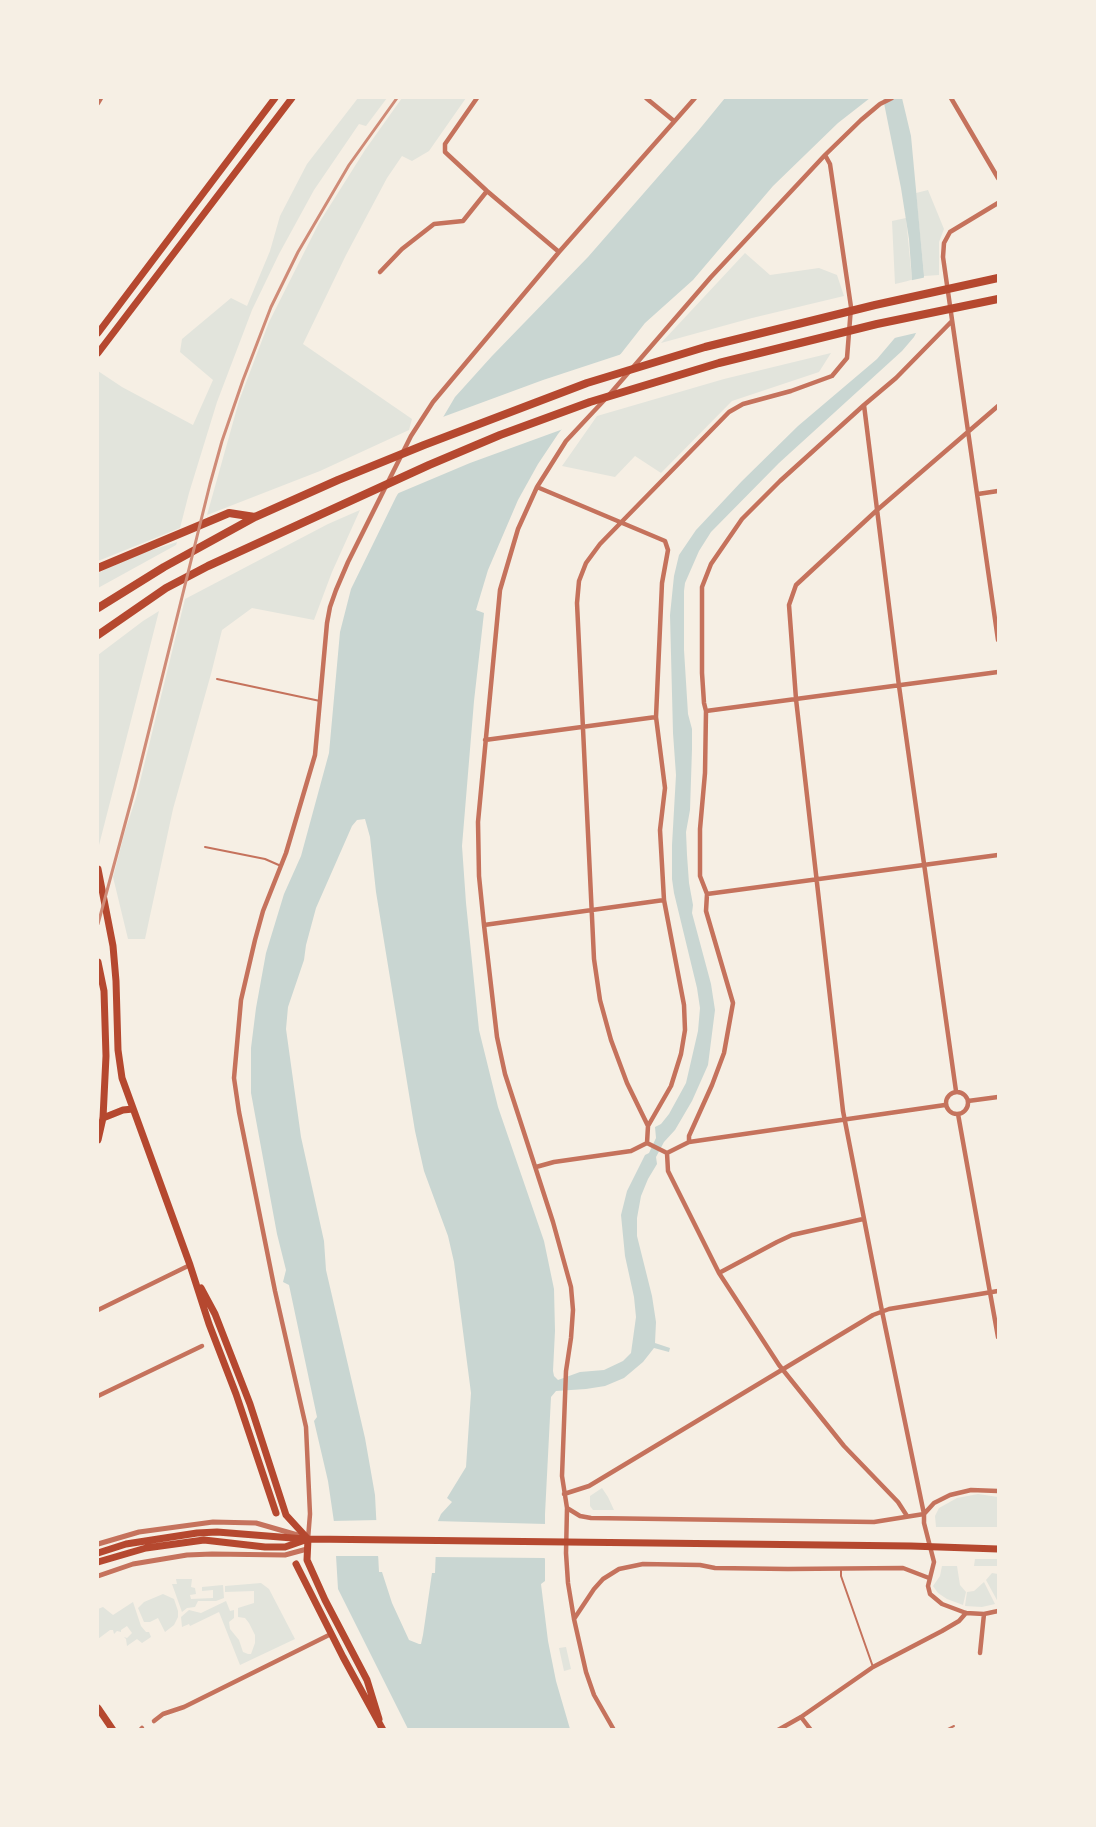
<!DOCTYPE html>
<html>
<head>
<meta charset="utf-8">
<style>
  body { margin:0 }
  #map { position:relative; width:1096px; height:1827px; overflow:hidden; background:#f6efe4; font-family:"Space Grotesk",sans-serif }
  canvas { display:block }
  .frame { position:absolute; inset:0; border:99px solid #f6efe4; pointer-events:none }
</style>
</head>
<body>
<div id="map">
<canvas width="1096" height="1827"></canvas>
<div class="frame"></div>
</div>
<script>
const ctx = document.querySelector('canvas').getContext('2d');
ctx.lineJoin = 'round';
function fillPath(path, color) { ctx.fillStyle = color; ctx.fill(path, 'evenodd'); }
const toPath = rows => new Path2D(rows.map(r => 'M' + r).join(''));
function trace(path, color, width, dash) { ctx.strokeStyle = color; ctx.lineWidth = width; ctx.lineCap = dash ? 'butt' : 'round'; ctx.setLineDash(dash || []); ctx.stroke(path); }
const green = toPath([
  [358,98,387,98,366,126,359,124,314,190,279,254,252,310,217,402,189,493,180,528,98,561,98,371,122,387,193,425,213,380,180,352,182,339,231,298,247,306,270,251,280,216,307,164],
  [402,98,466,98,429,151,412,161,402,156,387,178,346,255,303,344,412,419,409,430,320,471,207,515,239,401,269,322,319,223,365,150],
  [928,190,944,229,939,242,939,275,924,276,916,193],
  [906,218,912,280,895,284,892,221],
  [745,253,770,275,819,268,837,275,844,296,752,318,661,343],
  [831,353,819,372,732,401,661,473,635,456,615,477,562,466,597,416,724,379],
  [360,510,332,572,314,620,252,608,222,630,211,674,173,809,145,939,128,939,113,877,125,831,136,798,185,599,328,524],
  [177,542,176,545,98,588,98,573,136,555],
  [159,611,147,658,98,849,98,655,143,621],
  [602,1488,608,1497,614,1510,593,1510,590,1506,590,1496],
  [978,1494,998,1497,998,1527,936,1527,935,1516,939,1508,957,1498],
  [975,1559,998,1559,998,1566,974,1566],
  [942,1566,957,1566,960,1585,966,1592,963,1605,947,1599,938,1593,933,1586,940,1576],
  [992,1573,998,1574,998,1602,986,1580],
  [176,1579,192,1579,191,1587,195,1588,196,1594,190,1595,191,1599,213,1598,213,1590,202,1591,202,1587,223,1585,224,1598,216,1601,198,1601,195,1607,187,1608,182,1612,172,1584,177,1584],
  [984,1582,995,1604,982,1607,965,1606,967,1592,974,1591],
  [261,1583,269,1589,295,1639,240,1665,219,1612,190,1626,189,1624,182,1627,181,1617,189,1610,201,1613,226,1601,230,1611,234,1610,234,1618,229,1622,230,1629,239,1640,243,1652,248,1654,251,1654,255,1643,255,1635,249,1623,245,1618,238,1617,238,1608,254,1603,254,1591,225,1592,225,1586],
  [163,1594,174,1599,178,1611,178,1617,174,1625,165,1632,158,1618,150,1622,144,1622,138,1608,144,1602],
  [133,1602,141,1626,146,1632,149,1632,151,1637,142,1643,137,1639,127,1646,126,1639,124,1637,127,1638,132,1633,127,1626,121,1630,121,1632,117,1631,114,1634,113,1630,110,1630,98,1639,98,1609,103,1607,113,1615],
  [566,1647,571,1669,564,1671,559,1648]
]);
const water = toPath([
  [725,98,870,98,838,123,773,186,693,280,645,323,558,434,538,464,518,500,488,570,476,610,484,613,474,701,462,846,466,903,479,1030,498,1107,544,1241,554,1289,555,1331,553,1371,554,1376,558,1380,580,1372,604,1370,623,1361,631,1353,636,1317,634,1297,625,1256,621,1215,627,1191,645,1155,649,1153,656,1138,655,1127,661,1124,669,1114,686,1083,698,1031,700,1008,697,988,674,893,672,879,672,845,676,775,673,733,670,615,674,576,679,555,696,530,742,481,798,426,877,359,905,326,912,280,909,239,901,188,883,98,902,98,911,136,924,276,920,325,914,337,902,351,779,463,711,532,699,551,685,583,684,591,684,650,688,714,692,729,692,749,690,810,686,832,687,855,689,883,693,905,692,913,711,984,715,1010,708,1065,692,1101,675,1130,664,1142,656,1157,657,1164,648,1179,641,1196,637,1218,637,1236,652,1296,656,1322,655,1343,670,1348,669,1352,654,1348,643,1362,624,1378,605,1386,586,1389,556,1391,551,1397,545,1514,545,1581,541,1584,548,1641,556,1681,570,1729,408,1729,338,1589,334,1522,328,1481,314,1421,317,1417,289,1285,283,1282,286,1270,277,1234,251,1093,251,1048,256,1008,266,953,284,894,301,856,329,753,340,632,351,589,396,497,455,397,492,356,588,257,698,131],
  [365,819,370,837,376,892,415,1131,424,1171,448,1236,454,1262,471,1393,466,1467,447,1498,452,1502,441,1514,437,1523,435,1573,432,1573,423,1635,421,1644,419,1644,409,1640,392,1603,382,1572,379,1572,375,1495,365,1438,326,1270,324,1241,301,1137,286,1029,288,1007,304,960,306,945,316,908,352,826,357,820]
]);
const pier = toPath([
  [927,277,923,325,920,332,890,339,903,324,908,281],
  [625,353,566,428,470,463,394,495,440,418,543,380],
  [379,1520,381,1559,378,1556,332,1556,331,1521],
  [434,1521,546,1524,548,1522,548,1560,544,1558,434,1557,433,1559]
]);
const service = toPath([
  [217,679,320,701],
  [205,847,265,859,281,866],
  [841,1568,841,1576,873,1667],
  [946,1730,954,1726]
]);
const minor = toPath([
  [477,98,445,144,445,152,487,191,559,252],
  [646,98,674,121],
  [951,98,998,178],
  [98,103,101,98],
  [998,203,950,232,944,243,943,257,998,640],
  [380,272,402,249,434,224,463,221,487,191],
  [864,405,899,686,956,1091],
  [537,487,665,541,668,550,662,583,656,717,665,788,660,830,664,900,684,1005,685,1030,681,1054,671,1086,648,1126],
  [978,494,998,491],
  [706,711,998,672],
  [485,740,656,717],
  [707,894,998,855],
  [484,925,664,900],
  '946 1103a11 11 0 1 1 22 0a11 11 0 1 1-22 0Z',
  [968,1101,998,1097],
  [958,1114,998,1337],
  [689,1142,689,1136,712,1085,724,1053,733,1003,706,911,707,894,700,876,700,829,705,773,706,711,704,703,702,673,702,587,711,564,742,519,780,481,864,405,896,378,951,322],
  [647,1143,648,1126,627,1083,611,1040,600,1000,594,959,577,603,579,581,586,563,600,544,729,412,743,404,791,391,832,376,847,358,851,307,830,164,825,155],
  [647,1143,667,1153],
  [667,1153,668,1171,719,1273,779,1365,844,1446,898,1502,907,1516],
  [667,1153,689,1142,945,1105],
  [536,1167,554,1162,631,1151,647,1143],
  [719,1273,777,1242,792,1235,863,1219],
  [98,1310,190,1265],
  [98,1396,202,1346],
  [998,1491,971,1490,950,1495,934,1503,924,1514,924,1523,934,1562,928,1586,930,1594,942,1604,966,1613,984,1614,998,1611],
  [564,1494,589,1486,873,1315,889,1309,998,1291],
  [567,1508,580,1516,591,1518,874,1522,924,1514,882,1311,843,1111,796,699,789,605,796,585,876,511,998,406],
  [308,1539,310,1514,306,1427,275,1291,239,1112,234,1078,241,1000,255,940,263,911,286,853,315,755,327,623,330,607,336,590,348,562,411,436,433,402,559,252,695,98],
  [574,1619,594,1589,603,1579,619,1569,643,1564,700,1565,715,1568,788,1569,903,1568,929,1578],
  [980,1653,984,1614],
  [801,1717,811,1730],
  [154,1721,163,1714,184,1707,331,1634],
  [140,1730,142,1728],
  [614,1730,594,1695,586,1672,574,1619,568,1583,566,1553,567,1508,562,1476,566,1371,571,1338,573,1310,571,1287,553,1222,505,1074,497,1037,484,925,479,876,478,822,500,590,518,529,537,487,566,441,609,395,711,277,825,155,861,120,880,104,892,98],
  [778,1730,801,1717,873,1667,942,1631,959,1621,966,1613]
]);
const tertiary = toPath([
  [98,1544,139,1532,213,1522,256,1523,301,1536],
  [98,1576,133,1564,187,1555,212,1554,285,1555,307,1549]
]);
const primary = toPath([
  [98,333,275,98],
  [98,353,292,98],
  [98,869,113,946,116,981,118,1050,122,1078,190,1265,209,1324,236,1394,276,1513],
  [98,962,104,991,106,1056,103,1118,98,1140],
  [103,1118,123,1110,133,1109],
  [201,1288,215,1314,250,1404,286,1515,308,1539,307,1560,325,1600,367,1680,379,1719],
  [98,1553,126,1544,197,1533,217,1532,305,1539],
  [98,1562,146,1548,204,1540,265,1547,285,1547,308,1539,911,1546,998,1549],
  [296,1564,343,1657,383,1730],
  [98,1708,113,1730]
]);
const motorway = toPath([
  [98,568,229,513,255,517],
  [98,608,164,567,255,517,338,480,424,445,587,383,705,347,875,305,998,278],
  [98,635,166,588,208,566,429,465,500,435,590,402,719,363,877,324,998,299]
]);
const rail = toPath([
  [98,924,135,787,210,484,222,441,243,380,271,307,298,252,349,165,397,98]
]);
fillPath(green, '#e2e4dc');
fillPath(water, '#c9d6d2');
fillPath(pier, '#f6efe4');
trace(service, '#c5725c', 2);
trace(minor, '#c5725c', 4.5);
trace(tertiary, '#c5725c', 5);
trace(primary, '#b5482f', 7);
trace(motorway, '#b5482f', 8);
trace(rail, '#cf8b77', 3);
</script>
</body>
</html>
